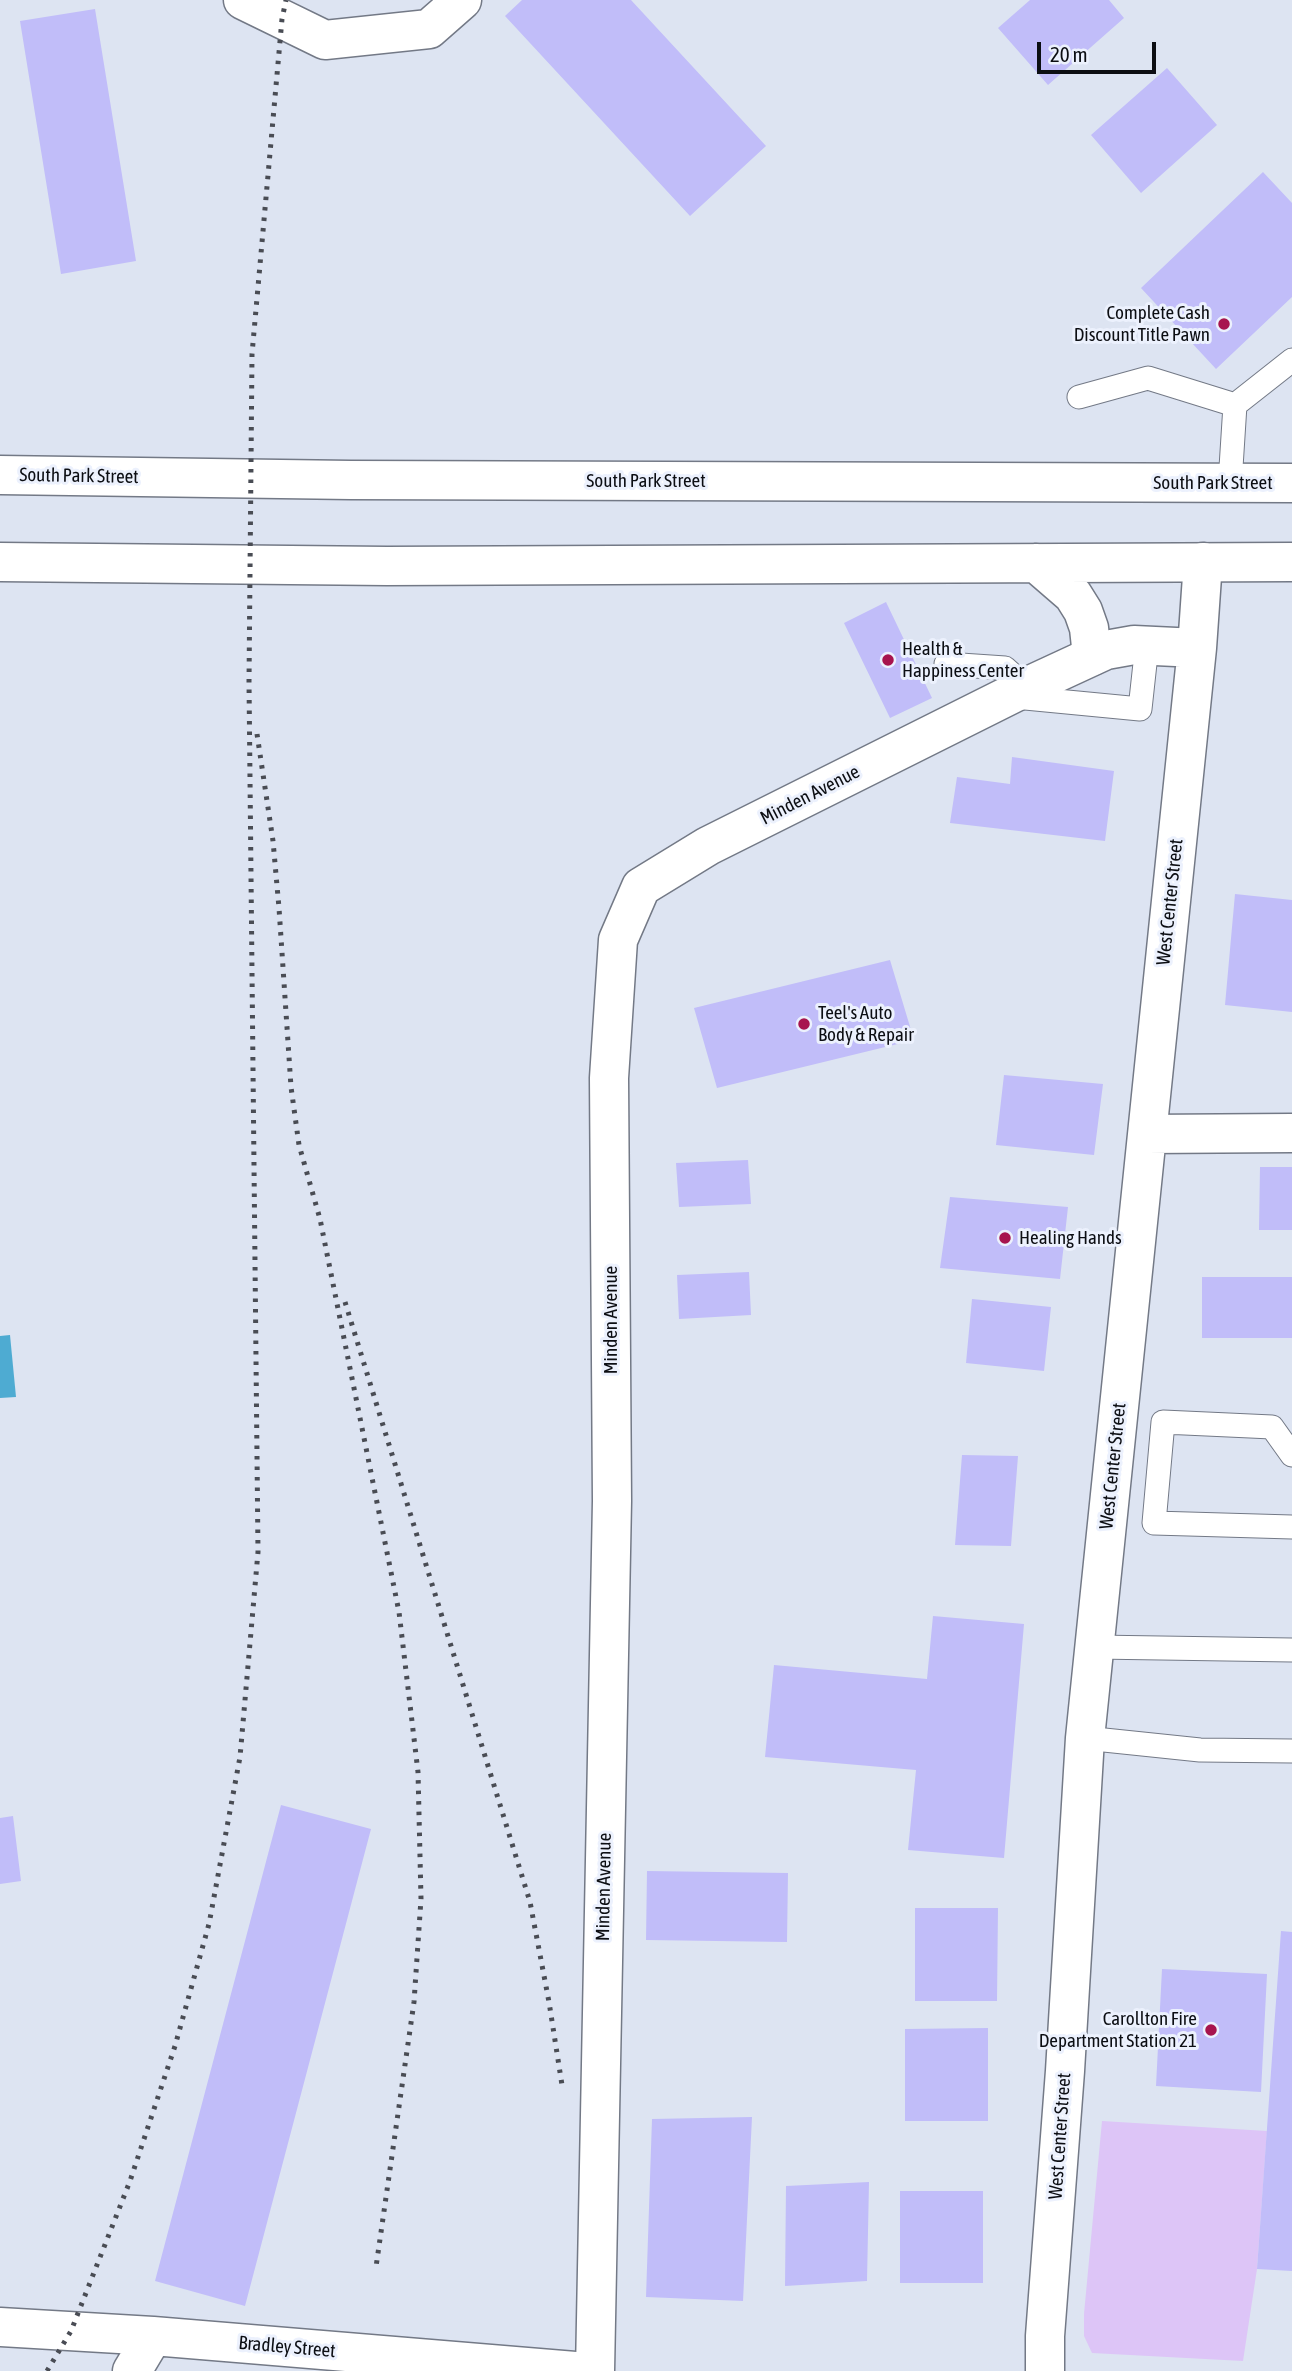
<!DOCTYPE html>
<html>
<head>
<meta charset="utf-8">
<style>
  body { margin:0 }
  #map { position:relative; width:1292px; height:2371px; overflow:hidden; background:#dde4f2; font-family:"Asap Condensed",sans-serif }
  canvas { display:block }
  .scale { position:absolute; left:1037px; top:42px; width:119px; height:32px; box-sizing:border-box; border:4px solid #0c0e13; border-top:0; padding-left:9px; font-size:21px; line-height:24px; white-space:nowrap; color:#0c0e13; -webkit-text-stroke:5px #ecf1fd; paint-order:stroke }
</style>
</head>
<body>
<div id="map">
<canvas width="1292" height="2371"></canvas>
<div class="scale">20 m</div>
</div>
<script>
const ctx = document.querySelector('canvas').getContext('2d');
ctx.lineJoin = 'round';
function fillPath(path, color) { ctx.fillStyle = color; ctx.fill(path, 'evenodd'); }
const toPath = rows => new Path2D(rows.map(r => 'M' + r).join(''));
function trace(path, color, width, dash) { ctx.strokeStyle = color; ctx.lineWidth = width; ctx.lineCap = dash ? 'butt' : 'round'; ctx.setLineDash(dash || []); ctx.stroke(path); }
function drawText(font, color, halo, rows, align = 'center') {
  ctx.font = font + ' "Asap Condensed",sans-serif'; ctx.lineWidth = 6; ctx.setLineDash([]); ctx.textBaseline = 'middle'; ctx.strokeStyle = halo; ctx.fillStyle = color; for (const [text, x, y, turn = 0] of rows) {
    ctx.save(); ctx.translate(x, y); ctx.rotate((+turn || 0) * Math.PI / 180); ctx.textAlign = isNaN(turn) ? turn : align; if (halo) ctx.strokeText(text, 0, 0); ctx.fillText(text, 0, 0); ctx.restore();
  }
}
const green = toPath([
  [1102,2121,1267,2131,1257,2269,1243,2361,1092,2353,1084,2336,1084,2314]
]);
const water = toPath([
  [10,1335,16,1397,0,1398,0,1336]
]);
const building = toPath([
  [522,0,631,0,766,146,690,216,505,16],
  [1030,0,1109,0,1124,18,1048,85,998,28],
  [95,9,136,261,61,274,20,21],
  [1167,68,1217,125,1141,193,1091,135],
  [1263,172,1292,203,1292,297,1216,369,1141,288],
  [886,602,932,698,890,718,844,623],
  [1012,757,1114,771,1105,841,950,823,957,777,1010,784],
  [1235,894,1292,900,1292,1012,1225,1005],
  [890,960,914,1040,717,1088,694,1008],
  [1004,1075,1103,1084,1094,1155,996,1145],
  [748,1160,751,1204,679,1207,676,1163],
  [1260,1167,1292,1167,1292,1230,1259,1230],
  [950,1197,1068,1207,1060,1279,940,1268],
  [749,1272,751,1315,679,1319,677,1275],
  [1202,1277,1292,1277,1292,1338,1202,1338],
  [972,1299,1051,1307,1044,1371,966,1363],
  [962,1455,1018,1456,1011,1546,955,1545],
  [933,1616,1024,1624,1004,1858,908,1850,916,1770,765,1757,774,1665,927,1679],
  [281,1805,371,1829,245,2306,155,2281],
  [13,1816,21,1881,0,1884,0,1818],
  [647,1871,788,1873,787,1942,646,1940],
  [915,1908,998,1908,997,2001,915,2001],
  [1281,1931,1292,1932,1292,2271,1257,2269],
  [1162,1969,1267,1974,1261,2092,1156,2086],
  [988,2028,988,2121,905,2121,905,2029],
  [752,2117,743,2301,646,2297,652,2119],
  [869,2182,867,2281,785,2286,786,2186],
  [900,2191,983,2191,983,2283,900,2283]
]);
const service = toPath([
  [1079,397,1148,378,1235,405],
  [1230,483,1235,405,1292,360],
  [946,664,1005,668,1026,687],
  [1015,697,1140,709,1147,645],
  [1292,1455,1272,1427,1163,1422,1154,1523,1292,1527],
  [1095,1647,1292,1650],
  [1085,1738,1200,1750,1292,1751]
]);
const minor = toPath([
  [243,0,325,40,429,29,462,0],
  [1147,1134,1292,1133],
  [595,2371,612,1501,609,1078,618,940,641,887,708,846,1026,687,1106,650,1134,645,1197,648],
  [1045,2371,1045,2336,1065,2071,1085,1738,1197,648,1203,562]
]);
const tertiary = toPath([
  [0,2327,153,2336,575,2371],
  [132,2371,153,2336]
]);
const primary = toPath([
  [0,475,351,480,1292,483],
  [0,562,387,566,1292,562],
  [1036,563,1073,595,1083,611,1089,628,1092,656]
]);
const rail = toPath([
  [257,734,273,841,279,908,291,1087,299,1145,320,1219,399,1612,418,1772,421,1899,414,2002,376,2267],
  [345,1302,530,1902,549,2002,562,2085],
  [47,2371,71,2331,130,2181,175,2046,209,1924,240,1757,258,1552,249,682,252,354,282,19,286,0]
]);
const markers = [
  [1224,324,7,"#a7144e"],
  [888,660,7,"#a7144e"],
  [804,1024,7,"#a7144e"],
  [1005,1238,7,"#a7144e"],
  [1211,2030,7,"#a7144e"]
];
const poiNames = [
  ["Complete Cash",1210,313,"right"],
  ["Discount Title Pawn",1210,335,"right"],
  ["Health &",902,649],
  ["Happiness Center",902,671],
  ["Teel's Auto",818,1013],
  ["Body & Repair",818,1035],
  ["Healing Hands",1019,1238],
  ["Carollton Fire",1197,2019,"right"],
  ["Department Station 21",1197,2041,"right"]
];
const streetNames = [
  ["South Park Street",79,476,1],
  ["South Park Street",646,481],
  ["South Park Street",1213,483],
  ["Minden Avenue",810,795,-27],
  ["West Center Street",1170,902,-84],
  ["Minden Avenue",611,1320,-90],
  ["West Center Street",1113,1466,-84],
  ["Minden Avenue",604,1887,-89],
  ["West Center Street",1060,2136,-86],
  ["Bradley Street",287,2347,5]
];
fillPath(green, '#ddc5f7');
fillPath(water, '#4eabd2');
fillPath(building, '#c1bdf9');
trace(service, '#737986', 25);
trace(minor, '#737986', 41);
trace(tertiary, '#737986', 41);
trace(primary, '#737986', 41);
trace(service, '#fff', 23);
trace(minor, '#fff', 38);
trace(tertiary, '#fff', 38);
trace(primary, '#fff', 38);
trace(rail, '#494c54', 5, [3.5, 7]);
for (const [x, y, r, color] of markers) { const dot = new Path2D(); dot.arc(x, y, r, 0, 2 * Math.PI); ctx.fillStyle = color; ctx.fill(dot); trace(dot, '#ecf1fd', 2.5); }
drawText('19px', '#0c0e13', '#ecf1fd', poiNames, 'left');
drawText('19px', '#0c0e13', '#ecf1fd', streetNames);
</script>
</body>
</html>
